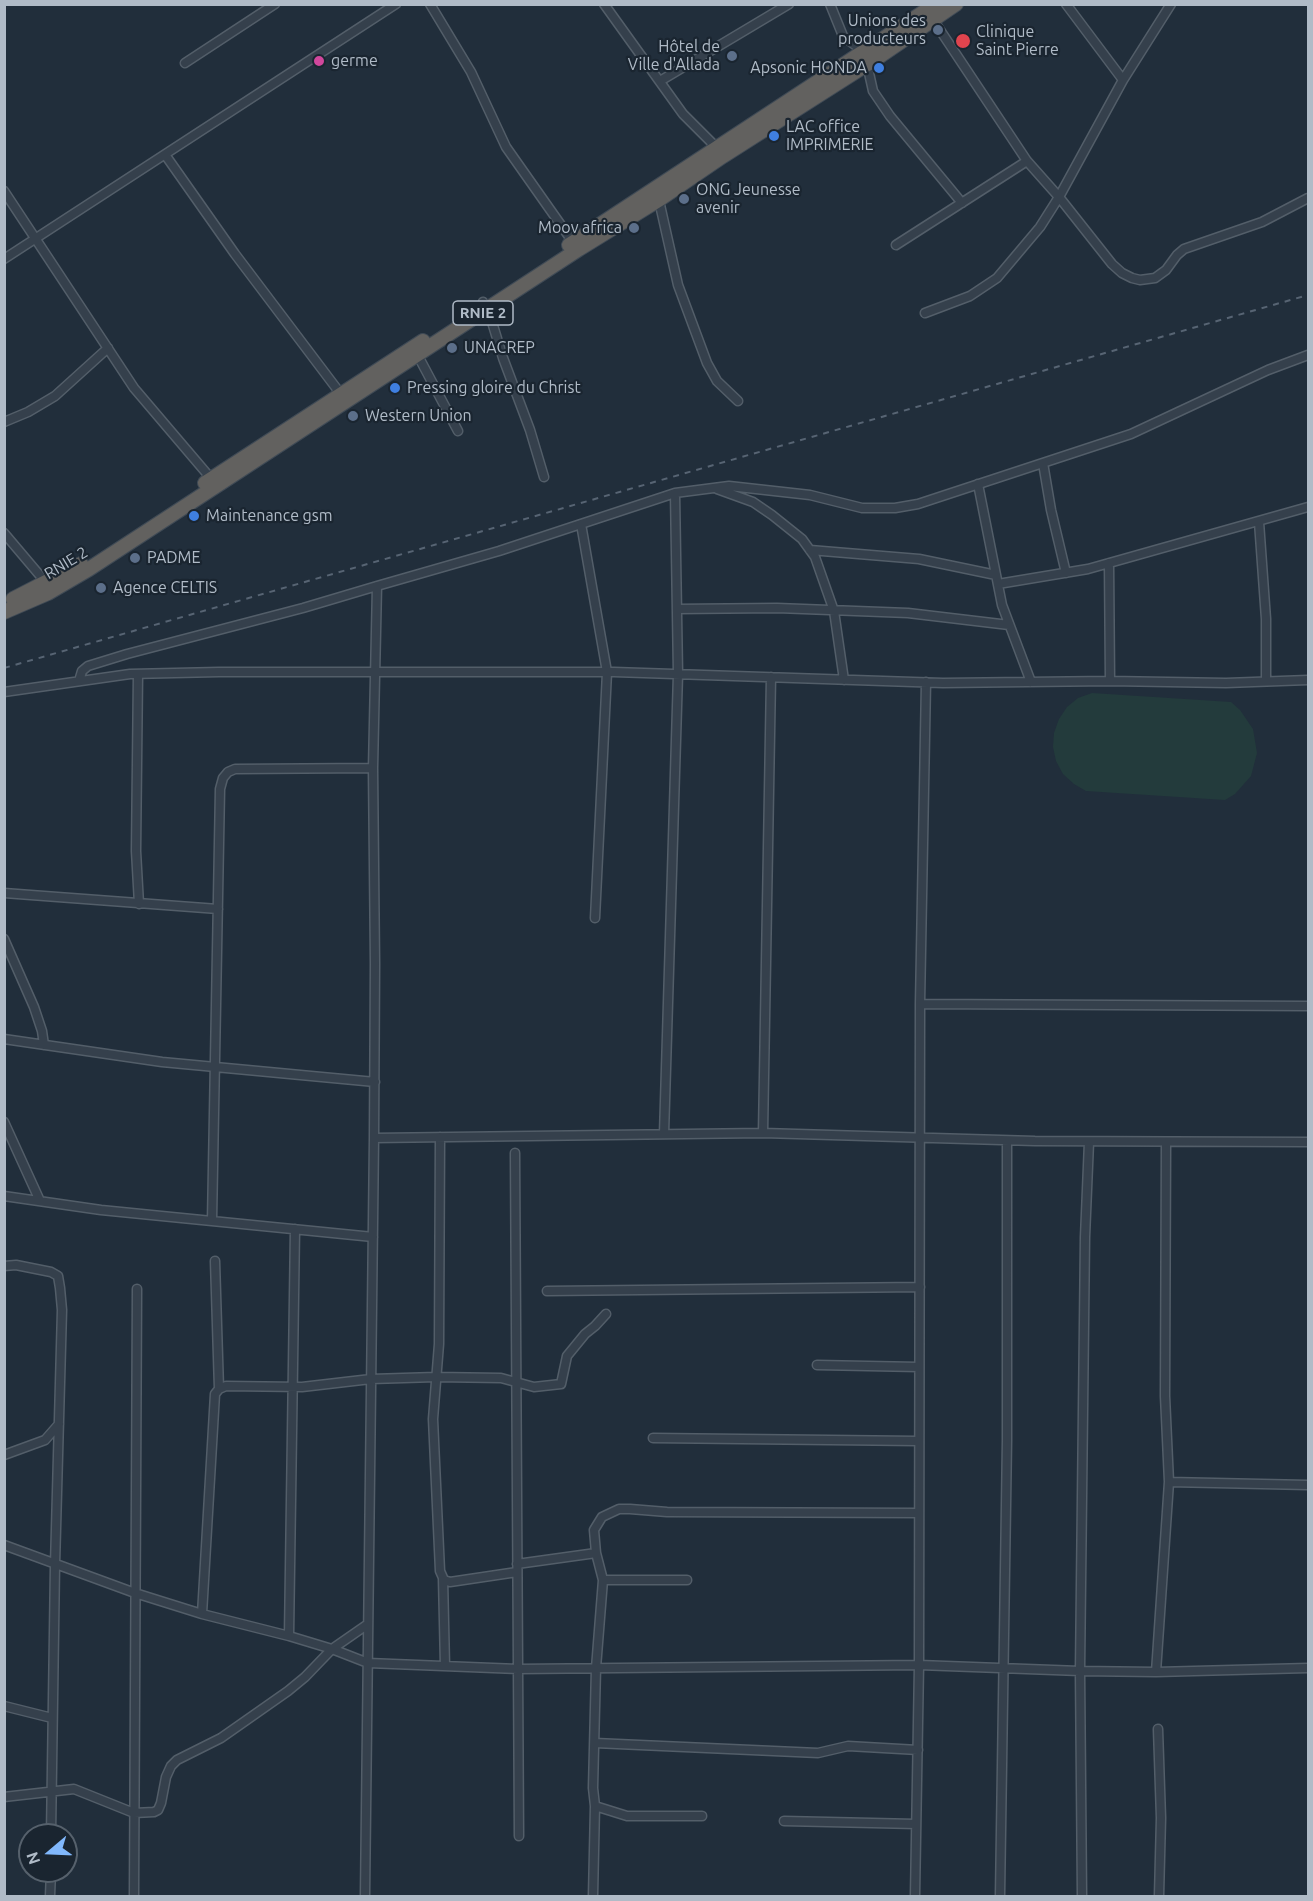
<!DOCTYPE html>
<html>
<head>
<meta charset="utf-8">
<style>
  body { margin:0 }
  #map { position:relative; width:1313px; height:1901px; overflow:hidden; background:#212e3b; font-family:Ubuntu,sans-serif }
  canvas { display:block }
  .frame { position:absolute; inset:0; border:6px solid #b0bbc7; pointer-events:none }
  .north { position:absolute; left:18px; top:1823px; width:60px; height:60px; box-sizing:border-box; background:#1a2530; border:2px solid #56616c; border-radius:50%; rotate:251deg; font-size:16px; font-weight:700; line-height:24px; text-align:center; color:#b0bbc7 }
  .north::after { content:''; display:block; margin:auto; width:21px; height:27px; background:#81b8fc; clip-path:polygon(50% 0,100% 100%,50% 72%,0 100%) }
</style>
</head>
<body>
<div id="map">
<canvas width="1313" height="1901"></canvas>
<div class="frame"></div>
<div class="north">N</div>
</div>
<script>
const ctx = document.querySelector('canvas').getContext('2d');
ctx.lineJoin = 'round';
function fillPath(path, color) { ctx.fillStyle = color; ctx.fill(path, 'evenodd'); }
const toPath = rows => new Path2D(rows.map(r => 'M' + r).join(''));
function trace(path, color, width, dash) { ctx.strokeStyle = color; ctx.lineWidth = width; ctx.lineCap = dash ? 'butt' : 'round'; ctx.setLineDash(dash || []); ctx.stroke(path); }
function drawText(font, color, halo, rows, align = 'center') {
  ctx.font = font + ' Ubuntu,sans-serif'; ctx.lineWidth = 4.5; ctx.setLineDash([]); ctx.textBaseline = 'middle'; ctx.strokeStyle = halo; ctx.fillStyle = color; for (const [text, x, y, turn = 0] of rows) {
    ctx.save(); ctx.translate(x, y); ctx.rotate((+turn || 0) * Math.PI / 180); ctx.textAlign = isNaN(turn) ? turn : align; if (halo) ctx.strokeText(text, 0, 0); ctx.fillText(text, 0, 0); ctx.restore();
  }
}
const green = toPath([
  [1092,693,1231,702,1240,710,1253,729,1257,753,1251,776,1235,794,1225,800,1086,791,1074,784,1063,774,1056,761,1053,747,1054,733,1059,719,1067,707,1078,698]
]);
const minor = toPath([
  [430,4,471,72,506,147,575,245],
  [604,4,683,114,719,150],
  [830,4,843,36,864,52],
  [1066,4,1123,80],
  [934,21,1027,161,1059,197,1112,264,1122,273,1132,278,1140,280,1155,278,1166,270,1177,255,1184,249,1262,222,1308,198],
  [185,63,275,4],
  [867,64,873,91,890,116,962,203],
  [660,81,789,4],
  [166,156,235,254,343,397],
  [4,191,134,388,214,482],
  [658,196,678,285,707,363,717,381,738,401],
  [896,245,1027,161],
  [4,259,396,4],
  [483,302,488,309,503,358,530,430,544,477],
  [925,313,970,296,997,278,1040,227,1059,197,1123,80,1171,4],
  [416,352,458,431],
  [4,422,28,412,55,396,108,348],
  [1043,463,1051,510,1066,573],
  [978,484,1002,605,1031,682],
  [717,489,753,502,772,515,802,539,815,557,834,611,844,680],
  [1259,522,1266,619,1266,681],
  [581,524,607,672,595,918],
  [4,533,48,585],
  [810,550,919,559,996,575],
  [1109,563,1110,681],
  [998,584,1088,569,1308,507],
  [677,609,777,608,908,613,1009,625],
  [138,674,136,851,139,904],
  [79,681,82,671,88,666,127,654,303,608,377,586,499,551,675,493,729,486,810,495,862,508,895,508,918,504,1131,434,1268,370,1308,355],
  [4,692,130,674,219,672,614,672,943,683,1110,681,1226,683,1308,680],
  [4,893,218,909],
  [4,939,34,1007,42,1031,44,1045],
  [920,1004,1308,1006],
  [4,1039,162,1062,375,1082],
  [4,1122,40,1201],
  [763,1133,771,677],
  [664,1134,678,674,675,493],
  [440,1137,439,1344,433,1419,440,1571,444,1580,450,1582,517,1572],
  [374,1138,763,1133,1035,1141,1308,1142],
  [515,1153,519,1836],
  [4,1196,101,1210,373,1237],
  [212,1221,220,789,223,778,228,772,235,769,373,768],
  [215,1261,219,1389],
  [4,1266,16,1265,51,1272,58,1276,60,1288,62,1310,55,1565,51,1835],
  [547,1291,920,1287],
  [817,1365,919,1367],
  [653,1438,918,1441],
  [4,1455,45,1440,59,1424],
  [1169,1482,1308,1485],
  [4,1545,135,1593,202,1614,289,1636,332,1649,368,1663,518,1669,919,1665,1080,1671,1156,1672,1308,1668],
  [517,1564,596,1553],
  [443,1578,445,1666],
  [603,1580,687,1580],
  [202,1614,215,1394,219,1389,226,1386,302,1387,371,1379,436,1377,501,1378,534,1387,561,1384,567,1356,585,1334,595,1326,606,1314],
  [289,1636,295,1229],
  [1156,1672,1169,1482,1165,1396,1166,1142],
  [4,1706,52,1718],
  [1158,1729,1161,1818,1159,1896],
  [595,1743,818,1753,848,1746,918,1750],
  [4,1797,74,1789,134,1813,154,1812,158,1810,161,1803,166,1777,171,1766,177,1760,221,1738,288,1691,305,1677,332,1649,368,1624],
  [702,1816,627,1816,595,1806,593,1788,596,1668,603,1580,596,1553,594,1530,602,1517,619,1509,630,1509,667,1512,919,1513],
  [784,1821,916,1824],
  [50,1896,51,1871],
  [134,1896,137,1289],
  [365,1896,374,1138,375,964,373,768,377,586],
  [593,1896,595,1806],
  [915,1896,919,1665,920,1004,926,682],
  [1000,1896,1007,1440,1007,1141],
  [1082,1896,1080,1671,1085,1237,1089,1142]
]);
const trunk = toPath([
  [569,245,936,4],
  [205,483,423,341],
  [13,599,81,564],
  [4,612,48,593,89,569,579,249,660,199,723,156,880,56,956,4]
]);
const rail = toPath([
  [4,668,1308,295]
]);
const markers = [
  [938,30,6,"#5c6f8a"],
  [963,41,8,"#e0444e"],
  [732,56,6,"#5c6f8a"],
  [319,61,6,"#d1479c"],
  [879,68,6,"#3f7fe0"],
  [774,136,6,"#3f7fe0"],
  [684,199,6,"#5c6f8a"],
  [634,228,6,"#5c6f8a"],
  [452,348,6,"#5c6f8a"],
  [395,388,6,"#3f7fe0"],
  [353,416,6,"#5c6f8a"],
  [194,516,6,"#3f7fe0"],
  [135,558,6,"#5c6f8a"],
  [101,588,6,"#5c6f8a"]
];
const shields = [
  [483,313,60]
];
const shieldNames = [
  ["RNIE 2",483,313]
];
const poiNames = [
  ["Unions des",926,21,"right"],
  ["producteurs",926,39,"right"],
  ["Clinique",976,32],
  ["Saint Pierre",976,50],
  ["Hôtel de",720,47,"right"],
  ["Ville d'Allada",720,65,"right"],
  ["germe",331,61],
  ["Apsonic HONDA",867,68,"right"],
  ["LAC office",786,127],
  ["IMPRIMERIE",786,145],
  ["ONG Jeunesse",696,190],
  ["avenir",696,208],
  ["Moov africa",622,228,"right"],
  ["UNACREP",464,348],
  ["Pressing gloire du Christ",407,388],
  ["Western Union",365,416],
  ["Maintenance gsm",206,516],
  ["PADME",147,558],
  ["Agence CELTIS",113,588]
];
const streetNames = [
  ["RNIE 2",66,563,-31]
];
fillPath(green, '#233b3c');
trace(minor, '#535e69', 11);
trace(trunk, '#404b56', 16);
trace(minor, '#35404c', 8);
trace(trunk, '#62615f', 14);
trace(rail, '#576473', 2, [6, 6]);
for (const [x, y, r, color] of markers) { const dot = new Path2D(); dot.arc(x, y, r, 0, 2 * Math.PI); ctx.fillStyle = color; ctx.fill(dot); trace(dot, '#1a2530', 2); }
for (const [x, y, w] of shields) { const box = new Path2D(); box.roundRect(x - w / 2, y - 12, w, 24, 4.5); ctx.fillStyle = '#1a2530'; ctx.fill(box); trace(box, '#b0bbc7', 1.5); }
drawText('bold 15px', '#b0bbc7', null, shieldNames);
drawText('16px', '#b0bbc7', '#1a2530', poiNames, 'left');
drawText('16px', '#b0bbc7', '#1a2530', streetNames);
</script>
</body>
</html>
